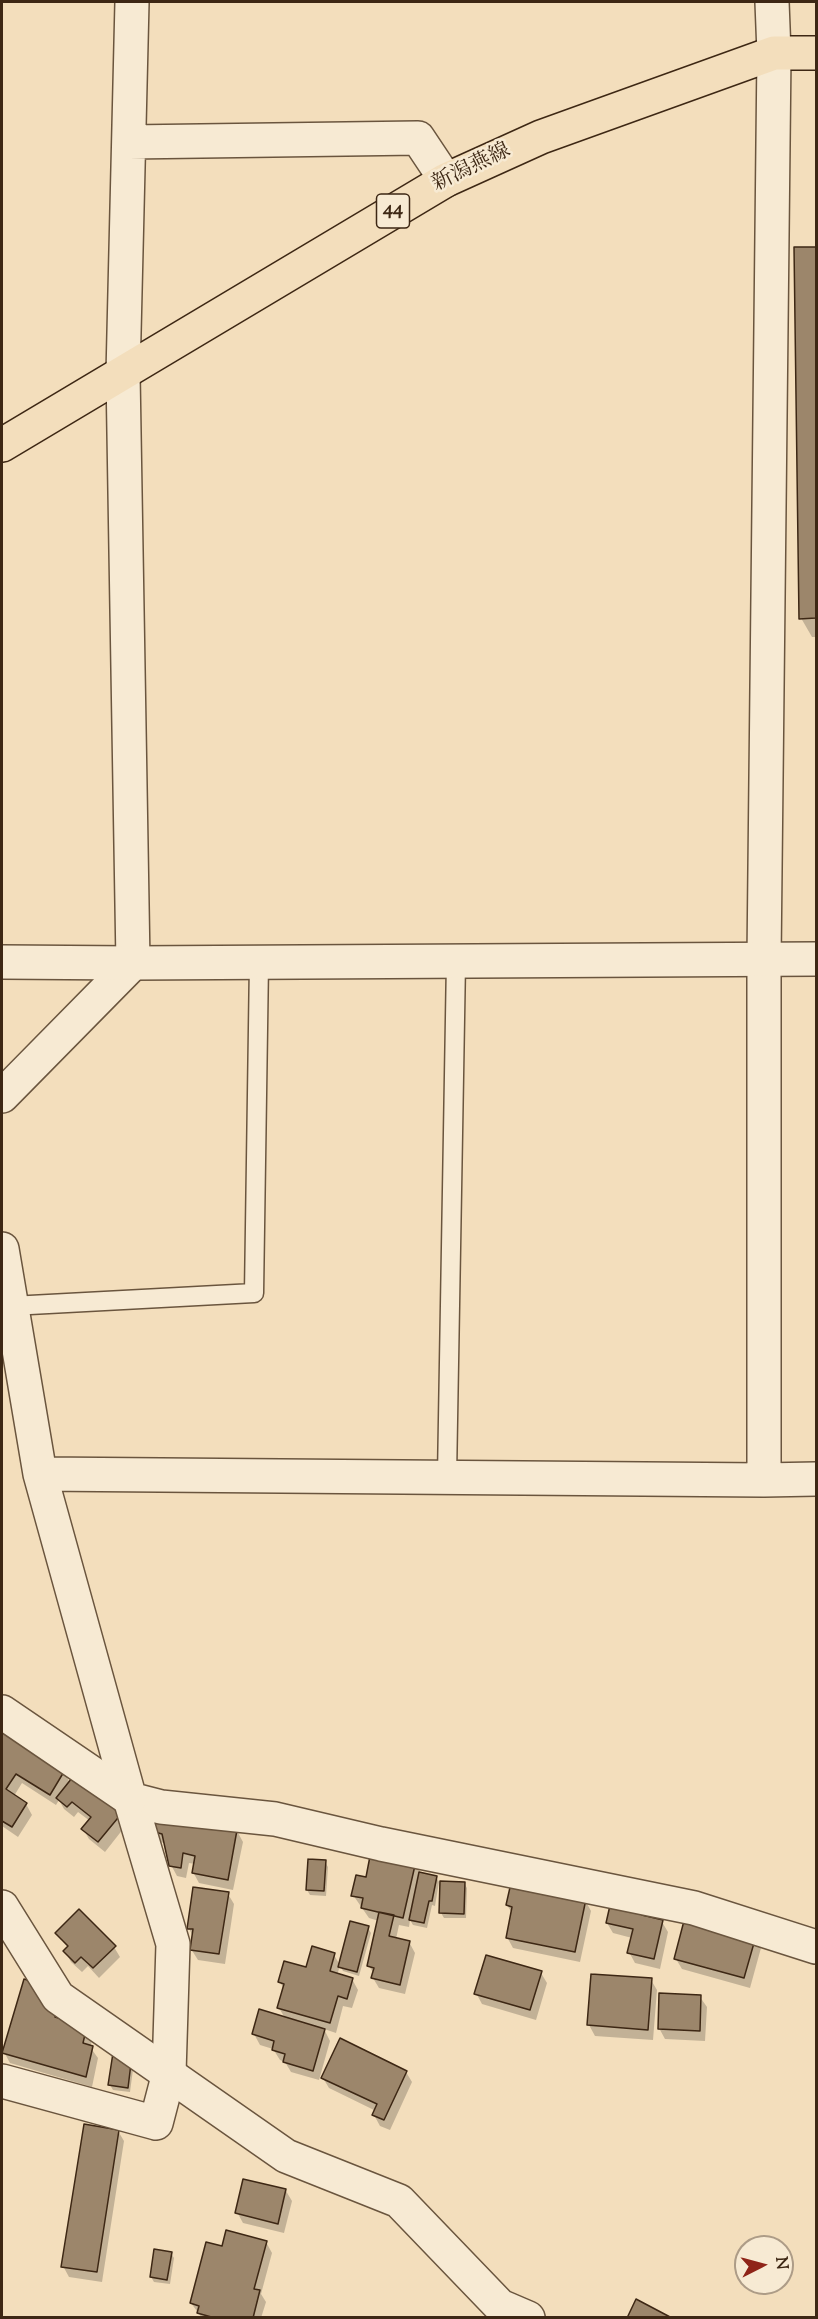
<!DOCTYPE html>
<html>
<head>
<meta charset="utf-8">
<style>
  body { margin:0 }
  #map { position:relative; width:818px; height:2319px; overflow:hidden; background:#f3debc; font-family:"Sorts Mill Goudy",serif }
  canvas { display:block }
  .frame { position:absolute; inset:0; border:3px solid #3d2714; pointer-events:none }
  .north { position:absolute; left:734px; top:2235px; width:60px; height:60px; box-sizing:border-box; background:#f7ead3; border:2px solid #ad9c87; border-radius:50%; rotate:84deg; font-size:16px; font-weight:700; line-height:24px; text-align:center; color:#3d2714 }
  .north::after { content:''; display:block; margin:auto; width:21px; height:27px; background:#8f2418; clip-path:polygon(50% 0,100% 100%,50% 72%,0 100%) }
</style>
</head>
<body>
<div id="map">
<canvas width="818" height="2319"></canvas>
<div class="frame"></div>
<div class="north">N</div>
</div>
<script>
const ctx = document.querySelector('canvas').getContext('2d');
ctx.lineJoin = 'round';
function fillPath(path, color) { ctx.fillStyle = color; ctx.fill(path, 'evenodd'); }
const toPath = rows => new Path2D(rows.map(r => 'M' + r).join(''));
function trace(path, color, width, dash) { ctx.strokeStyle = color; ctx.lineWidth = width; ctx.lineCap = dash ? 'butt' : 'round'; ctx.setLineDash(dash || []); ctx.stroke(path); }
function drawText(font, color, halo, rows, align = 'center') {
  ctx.font = font + ' "Sorts Mill Goudy","Noto Serif JP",serif'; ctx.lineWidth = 5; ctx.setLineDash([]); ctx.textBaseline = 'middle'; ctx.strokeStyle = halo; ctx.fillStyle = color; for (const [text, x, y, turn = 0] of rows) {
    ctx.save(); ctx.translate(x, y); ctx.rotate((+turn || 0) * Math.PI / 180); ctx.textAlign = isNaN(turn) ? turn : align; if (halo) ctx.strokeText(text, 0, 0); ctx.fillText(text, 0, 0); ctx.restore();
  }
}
const shadow = toPath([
  [796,249,816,249,816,637,812,637,801,618],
  [2,1733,64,1772,70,1783,84,1790,87,1786,127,1824,105,1852,89,1839,83,1829,90,1821,78,1812,74,1817,64,1809,59,1800,56,1805,22,1783,14,1796,26,1804,32,1815,18,1837,2,1826],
  [152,1831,237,1831,243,1842,233,1890,199,1883,193,1872,195,1864,189,1863,186,1878,177,1876,171,1865,165,1843,158,1842],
  [325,1862,328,1867,326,1896,310,1895,307,1890],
  [415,1862,421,1873,436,1877,439,1882,435,1906,432,1905,427,1928,413,1925,410,1920,409,1927,399,1925,396,1939,409,1942,415,1953,405,1994,379,1988,373,1978,374,1974,369,1966,379,1921,369,1918,353,1895,367,1879],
  [464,1883,467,1888,466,1918,444,1918,441,1913],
  [228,1894,234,1904,225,1964,198,1960,191,1949,193,1937,189,1928],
  [585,1900,591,1911,580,1962,513,1948,507,1937,512,1913,507,1905],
  [642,1910,647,1918,662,1922,668,1932,660,1969,635,1963,629,1952,632,1938,613,1933,607,1923],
  [368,1928,371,1933,359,1976,343,1971,340,1966,337,1975,352,1979,358,1990,352,2008,343,2006,336,2033,324,2029,330,2041,319,2080,291,2072,285,2062,280,2060,273,2049,260,2045,254,2034,285,2018,279,2008,284,1989,280,1982,334,1955,340,1965],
  [57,1933,114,1947,120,1957,99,1978,88,1966,82,1972,71,1962,65,1951,68,1948],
  [755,1938,761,1948,750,1988,682,1969,676,1959],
  [541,1973,547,1983,536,2020,482,2004,476,1993],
  [651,1980,657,1990,653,2040,595,2036,589,2025],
  [25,1981,93,2038,90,2047,98,2058,92,2087,10,2063,4,2052],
  [700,1997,707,2007,705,2041,665,2039,659,2028],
  [134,2062,130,2092,113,2090,110,2085],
  [406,2072,412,2082,390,2130,380,2126,374,2115,376,2111,329,2088,323,2078],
  [118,2131,124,2141,102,2282,69,2277,63,2266],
  [286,2191,292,2201,284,2233,243,2223,237,2212],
  [266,2242,272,2253,261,2294,266,2302,261,2318,202,2318,191,2303,223,2248],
  [171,2253,174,2258,170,2284,154,2282,151,2277]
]);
const building = toPath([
  [794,247,816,247,816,618,799,619,794,247],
  [2,1731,65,1770,50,1795,16,1774,6,1789,27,1803,12,1827,2,1821,2,1731],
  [72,1778,84,1788,87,1784,122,1813,98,1842,81,1829,91,1817,72,1802,67,1807,56,1798,72,1778],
  [154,1814,237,1830,228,1880,192,1873,195,1856,183,1853,181,1868,169,1866,162,1834,151,1831,154,1814],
  [371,1851,416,1861,403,1918,361,1908,363,1898,351,1896,356,1875,366,1877,371,1851],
  [308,1859,326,1860,324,1891,306,1890,308,1859],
  [419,1872,437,1876,432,1901,429,1901,424,1923,409,1920,419,1872],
  [440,1881,465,1882,464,1914,439,1913,440,1881],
  [511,1883,586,1899,575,1952,506,1938,512,1907,506,1905,511,1883],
  [193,1887,229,1892,219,1954,190,1950,193,1929,187,1929,193,1887],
  [611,1901,643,1908,642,1915,663,1920,654,1959,627,1953,633,1929,606,1923,611,1901],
  [79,1909,116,1946,93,1968,81,1957,75,1963,63,1951,68,1946,55,1933,79,1909],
  [379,1912,394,1915,389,1936,410,1941,400,1985,371,1978,374,1968,367,1966,379,1912],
  [685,1917,756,1936,744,1978,674,1959,685,1917],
  [350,1921,369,1926,357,1972,338,1967,350,1921],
  [312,1946,335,1953,330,1971,353,1978,347,1999,338,1996,330,2023,277,2008,284,1984,278,1982,284,1961,306,1967,312,1946],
  [486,1955,542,1971,530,2010,474,1994,486,1955],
  [591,1974,652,1978,648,2030,587,2025,591,1974],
  [24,1979,31,1981,57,2004,55,2017,87,2026,83,2043,93,2046,86,2077,2,2053,24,1979],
  [659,1993,701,1995,700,2031,658,2029,659,1993],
  [259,2009,325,2029,313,2071,283,2062,285,2054,272,2050,274,2041,252,2034,259,2009],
  [340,2038,407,2071,384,2120,372,2115,377,2104,321,2078,340,2038],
  [113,2053,132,2055,128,2088,108,2085,113,2053],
  [84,2124,119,2130,97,2272,61,2267,84,2124],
  [243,2179,286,2189,278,2224,235,2213,243,2179],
  [226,2230,267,2241,254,2289,260,2290,253,2318,215,2318,197,2313,199,2306,190,2303,206,2242,222,2246,226,2230],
  [154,2249,172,2252,167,2280,150,2277,154,2249],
  [636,2299,672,2318,627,2318,636,2299]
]);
const service = toPath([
  [11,1306,254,1293,259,962],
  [447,1477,456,961]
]);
const minor = toPath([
  [129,142,418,138,446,180],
  [2,1096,133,963,123,374,132,2],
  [2,1249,40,1474,130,1799,173,1944,169,2073,156,2123,2,2081],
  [40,1474,764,1480,816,1479],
  [764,1480,764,959,774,53,772,2],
  [130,1799,161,1807,275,1819,381,1844,694,1908,816,1947]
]);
const tertiary = toPath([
  [2,962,133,963,816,959],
  [2,1712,130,1799],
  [2,1907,58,1997,286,2156,399,2201,500,2306,528,2318]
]);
const primary = toPath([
  [2,445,446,180,541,137,774,53,816,53]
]);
const shields = [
  [393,211,33]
];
const shieldNames = [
  ["44",393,211]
];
const streetNames = [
  ["新潟燕線",472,169,-26]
];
fillPath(shadow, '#0003');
fillPath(building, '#9c866b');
trace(building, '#3d2714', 1.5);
trace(service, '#6a553e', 21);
trace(minor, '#6a553e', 36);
trace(tertiary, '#6a553e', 36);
trace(primary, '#3d2714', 36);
trace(service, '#f7ead3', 18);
trace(minor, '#f7ead3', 33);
trace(tertiary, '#f7ead3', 33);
trace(primary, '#f3debc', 33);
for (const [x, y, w] of shields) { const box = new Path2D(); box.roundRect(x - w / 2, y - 17, w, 34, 4.5); ctx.fillStyle = '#f7ead3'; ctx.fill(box); trace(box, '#3d2714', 1.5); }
drawText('bold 20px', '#3d2714', null, shieldNames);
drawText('21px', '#3d2714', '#f7ead3', streetNames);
</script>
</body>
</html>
